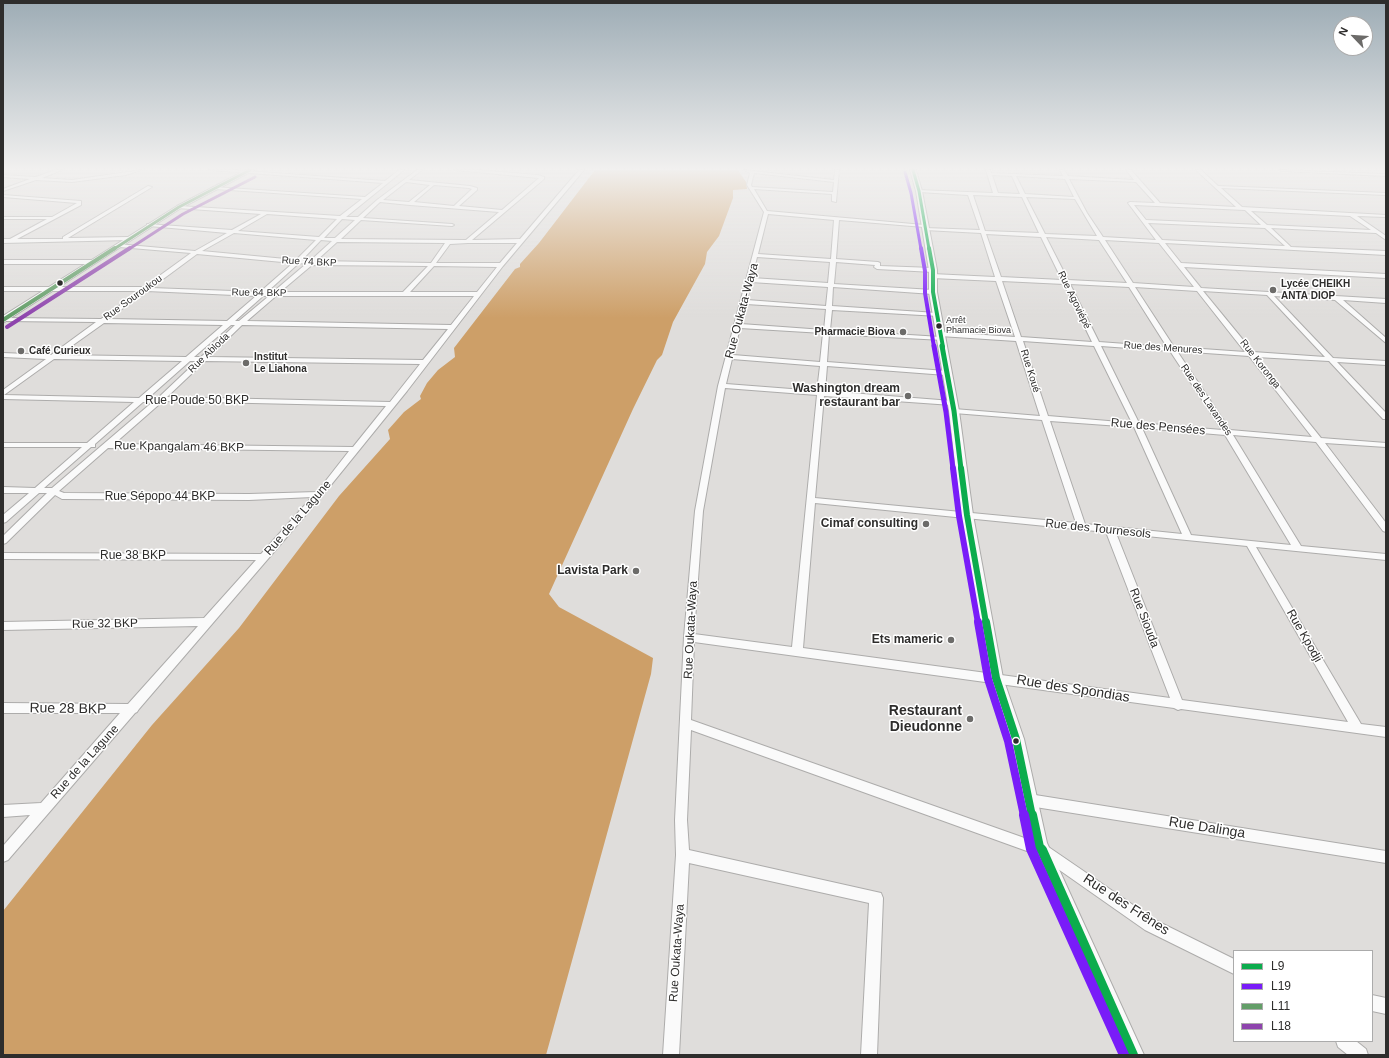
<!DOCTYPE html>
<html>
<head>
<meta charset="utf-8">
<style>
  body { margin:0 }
  #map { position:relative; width:1389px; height:1058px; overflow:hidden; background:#dfdddb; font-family:Arial,sans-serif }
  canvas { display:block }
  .frame { position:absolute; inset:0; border:4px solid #2e2d2c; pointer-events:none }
  .legend { position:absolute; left:1233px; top:950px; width:140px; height:92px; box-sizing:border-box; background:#fff; border:1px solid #ababab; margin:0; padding:5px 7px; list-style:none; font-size:12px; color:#2e2d2c }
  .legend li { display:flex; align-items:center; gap:8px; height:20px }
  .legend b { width:20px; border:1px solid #ababab }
  .north { position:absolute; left:1333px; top:16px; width:40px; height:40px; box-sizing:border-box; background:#fff; border:1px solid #ababab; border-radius:50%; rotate:295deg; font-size:11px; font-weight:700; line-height:16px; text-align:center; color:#2e2d2c }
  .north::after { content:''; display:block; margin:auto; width:14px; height:18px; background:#6c6b69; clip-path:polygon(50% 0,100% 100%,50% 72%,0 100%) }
</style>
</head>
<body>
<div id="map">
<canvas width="1389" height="1058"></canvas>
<div class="frame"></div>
<ul class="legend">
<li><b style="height:5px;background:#0cac4d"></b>L9</li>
<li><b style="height:5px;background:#791cf8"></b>L19</li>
<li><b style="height:5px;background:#639e68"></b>L11</li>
<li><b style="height:5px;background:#8e44ad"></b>L18</li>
</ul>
<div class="north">N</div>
</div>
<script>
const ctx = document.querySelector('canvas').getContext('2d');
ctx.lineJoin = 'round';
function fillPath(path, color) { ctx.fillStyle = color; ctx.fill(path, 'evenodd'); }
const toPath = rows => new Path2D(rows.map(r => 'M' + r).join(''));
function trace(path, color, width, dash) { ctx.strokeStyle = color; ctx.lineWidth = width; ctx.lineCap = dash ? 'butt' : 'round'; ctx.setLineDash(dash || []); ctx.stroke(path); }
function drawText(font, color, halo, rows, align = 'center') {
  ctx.font = font + ' Arial,sans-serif'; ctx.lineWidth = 3; ctx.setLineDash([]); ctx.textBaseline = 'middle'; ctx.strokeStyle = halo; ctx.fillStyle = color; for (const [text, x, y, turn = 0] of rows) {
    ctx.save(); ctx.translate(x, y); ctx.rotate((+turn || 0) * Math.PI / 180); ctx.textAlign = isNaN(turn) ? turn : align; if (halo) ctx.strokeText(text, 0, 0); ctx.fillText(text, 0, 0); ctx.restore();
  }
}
const water = toPath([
  [595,170,738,170,746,182,747,189,733,190,733,198,719,236,707,252,705,264,673,322,662,355,657,360,633,409,549,594,559,607,653,658,651,674,546,1055,3,1055,3,911,152,725,239,628,339,496,390,439,388,430,404,412,421,399,420,396,427,383,438,370,455,357,454,348,515,269,520,267,520,264,539,243]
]);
const minor = toPath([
  [55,170,62,170,42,178,72,180,141,170,126,175,72,182,36,180,3,191,3,189,30,179,3,177,3,175,36,177,55,170],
  [209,170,234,170,385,181,399,170,404,170,346,217,358,217,377,200,417,170,422,170,409,180,470,186,477,188,477,190,459,206,502,210,539,178,454,170,478,170,538,175,544,177,544,179,472,240,520,239,579,170,584,170,503,266,407,391,322,496,139,709,137,712,135,713,8,860,3,862,3,846,30,815,3,817,3,805,41,803,120,713,3,713,3,703,128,704,198,626,3,630,3,622,204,618,256,560,3,559,3,553,261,554,312,497,249,500,62,499,55,495,6,543,3,544,3,536,47,493,39,493,6,522,3,523,3,515,29,493,3,493,3,487,35,488,82,447,3,447,3,443,87,443,134,402,3,399,3,390,46,359,3,357,3,353,51,355,96,322,5,321,3,320,3,318,101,319,140,291,3,291,3,287,144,287,191,253,119,247,117,246,117,244,195,251,227,233,149,226,147,226,147,224,232,230,261,214,177,208,179,206,340,216,362,199,215,189,213,187,365,197,383,183,209,170],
  [406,182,430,185,409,202,383,200,406,182],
  [434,185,469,188,472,189,454,206,414,202,434,185],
  [380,202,410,205,499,212,466,240,341,239,361,220,452,226,454,225,452,224,363,218,380,202],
  [267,214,337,219,319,237,238,231,267,214],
  [342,219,355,220,335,238,324,238,342,219],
  [234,233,316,240,296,260,202,251,234,233],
  [321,240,332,241,310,261,302,260,321,240],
  [337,242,445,243,431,263,316,261,337,242],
  [468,243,517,243,500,263,436,263,450,244,468,243],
  [197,254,293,263,260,292,151,288,197,254],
  [299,263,306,264,273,292,267,292,299,263],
  [312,265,428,266,403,292,280,292,312,265],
  [434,266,497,267,477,292,410,292,434,266],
  [147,291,256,296,227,321,108,319,147,291],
  [263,296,269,296,239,321,235,321,263,296],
  [276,296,474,296,451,325,247,321,276,296],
  [104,323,223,325,186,357,59,355,104,323],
  [231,325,235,325,201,357,194,357,231,325],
  [242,325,448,329,423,360,209,357,242,325],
  [54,359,182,361,139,398,4,395,54,359],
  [190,361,197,361,159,397,155,397,155,400,52,488,44,488,91,447,95,447,95,444,143,402,147,402,147,399,190,361],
  [205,361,420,364,390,402,167,397,205,361],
  [163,401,386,406,353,447,114,444,163,401],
  [108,448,349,451,317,492,249,494,64,493,59,491,108,448],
  [744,170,834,180,835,170,839,170,836,202,832,201,832,194,754,189,767,211,924,225,926,226,924,227,839,220,836,259,878,262,880,263,880,266,933,268,936,270,933,272,877,269,874,267,875,265,836,262,834,284,933,290,936,292,933,294,833,287,832,306,937,313,939,314,939,316,832,310,830,330,941,337,944,339,943,340,829,334,827,362,946,371,949,373,946,375,827,366,825,391,952,401,956,403,952,405,824,396,815,498,1076,523,1042,420,954,413,950,411,954,409,1040,416,1016,341,940,336,937,334,940,332,1015,337,996,281,932,278,929,276,932,274,995,277,981,233,925,230,923,229,925,228,980,230,968,195,919,192,917,190,993,193,986,170,990,170,991,173,1063,176,1060,170,1064,170,1068,176,1134,180,1126,170,1131,170,1160,203,1236,207,1196,170,1201,170,1218,186,1386,193,1386,195,1221,188,1242,207,1386,215,1386,217,1357,216,1386,236,1386,240,1376,233,1271,228,1291,247,1386,251,1386,255,1165,243,1181,263,1386,274,1386,278,1184,267,1201,288,1386,299,1386,303,1343,300,1386,338,1386,343,1335,300,1274,296,1333,358,1386,361,1386,365,1337,362,1386,413,1386,419,1383,419,1329,361,1256,357,1321,438,1386,443,1386,447,1325,443,1386,523,1386,532,1383,531,1316,442,1233,435,1301,546,1386,554,1386,560,1256,547,1361,724,1386,727,1386,737,1181,709,1178,710,1174,708,694,642,691,720,1047,846,1155,920,1234,959,1234,974,1145,930,1038,855,691,730,687,820,689,850,881,893,883,898,877,1055,861,1055,869,903,689,863,679,1055,663,1055,676,855,675,820,684,637,695,511,718,386,764,212,747,185,750,173,744,170],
  [754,173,834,182,833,192,752,187,751,185,754,173],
  [992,175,1012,176,1020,194,998,193,992,175],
  [1016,176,1065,179,1074,197,1025,194,1016,176],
  [1069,179,1136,182,1155,203,1130,202,1128,203,1156,240,1103,237,1087,213,1069,179],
  [973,195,1022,197,1039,233,985,231,973,195],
  [1026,197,1075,199,1097,236,1045,234,1026,197],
  [1134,205,1245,210,1261,225,1146,220,1134,205],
  [1251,211,1350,216,1371,230,1267,225,1251,211],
  [768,214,834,220,831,259,758,254,768,214],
  [1148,223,1265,228,1285,246,1162,240,1148,223],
  [986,234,1041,237,1062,280,1001,277,986,234],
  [1046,237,1099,240,1127,283,1068,280,1046,237],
  [1105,240,1159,243,1194,287,1133,283,1105,240],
  [757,257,830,262,828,283,752,278,757,257],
  [1002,281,1064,284,1092,342,1021,337,1002,281],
  [751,282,828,287,826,306,747,300,751,282],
  [1070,284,1129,287,1167,347,1099,342,1070,284],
  [1135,287,1197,291,1245,352,1174,347,1135,287],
  [1203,291,1267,295,1325,357,1253,352,1203,291],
  [746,304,826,309,824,330,741,324,746,304],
  [740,328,823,333,820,362,733,355,740,328],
  [1023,341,1094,346,1132,423,1048,416,1023,341],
  [1101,346,1170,351,1222,430,1139,423,1101,346],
  [1177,351,1249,356,1312,437,1230,430,1177,351],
  [732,359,820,366,817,391,726,384,732,359],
  [725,388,817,395,792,647,694,634,703,511,725,388],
  [1050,421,1134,427,1182,534,1085,524,1050,421],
  [1142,428,1225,435,1291,545,1191,535,1142,428],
  [815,503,1106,532,1170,698,803,648,815,503],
  [1116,533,1247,546,1348,722,1182,700,1116,533],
  [1279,170,1386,174,1386,176,1281,171,1279,170],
  [148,186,152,187,68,238,128,237,131,239,130,240,3,243,3,239,10,239,47,219,3,219,3,217,52,217,77,203,3,197,3,195,81,201,81,205,17,239,63,239,63,237,148,186],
  [3,260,92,260,95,262,92,264,3,264,3,260],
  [1029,794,1386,851,1386,863,1029,806,1025,804,1023,800,1025,796,1029,794],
  [1372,995,1386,998,1386,1014,1372,1011,1372,995],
  [1336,1041,1356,1041,1366,1049,1368,1055,1348,1055,1338,1047,1336,1041]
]);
const tertiary = toPath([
  [910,170,916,170,922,191,937,270,937,292,959,411,973,515,1003,678,1024,739,1047,843,1144,1055,1122,1055,1036,856,1030,847,1008,739,989,678,961,515,949,411,929,292,929,270,916,191,910,170]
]);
const secondary = toPath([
  [246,170,254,170,181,208,3,323,3,316,177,206,246,170]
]);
const bus1Far5 = toPath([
  [913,170,919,191,929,249]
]);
const bus1Far4 = toPath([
  [929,248,933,270,933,292,943,347]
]);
const bus1Far3 = toPath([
  [942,346,954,411,961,469]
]);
const bus1Far2 = toPath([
  [961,468,967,515,986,623]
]);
const bus1Far1 = toPath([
  [986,622,996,678,1016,739,1032,816]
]);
const bus1 = toPath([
  [1032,815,1039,847,1042,850,1133,1055]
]);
const bus2Far5 = toPath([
  [905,172,911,193,921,249]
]);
const bus2Far4 = toPath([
  [921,248,925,271,925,293,934,347]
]);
const bus2Far3 = toPath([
  [934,346,946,412,953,469]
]);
const bus2Far2 = toPath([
  [953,468,959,516,978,623]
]);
const bus2Far1 = toPath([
  [978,622,988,679,1008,741,1024,816]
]);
const bus2 = toPath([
  [1024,815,1031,849,1124,1055]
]);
const bus3Far1 = toPath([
  [114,249,179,207,250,170]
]);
const bus3 = toPath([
  [3,320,115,248]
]);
const bus4Far1 = toPath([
  [129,249,183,214,255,177]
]);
const bus4 = toPath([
  [7,327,130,248]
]);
const markers = [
  [60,283,3.5,"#2e2d2c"],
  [1273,290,4,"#6c6b69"],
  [939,326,3.5,"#2e2d2c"],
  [903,332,4,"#6c6b69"],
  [21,351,4,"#6c6b69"],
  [246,363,4,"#6c6b69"],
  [908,396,4,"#6c6b69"],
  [926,524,4,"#6c6b69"],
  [636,571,4,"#6c6b69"],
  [951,640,4,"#6c6b69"],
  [970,719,4,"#6c6b69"],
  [1016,741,3.5,"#2e2d2c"]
];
const farBusnames = [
  ["Arrêt",946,321],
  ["Phamacie Biova",946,331]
];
const farStreetnames = [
  ["Rue 74 BKP",309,262,3],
  ["Rue 64 BKP",259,293,1],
  ["Rue Souroukou",133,298,-36],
  ["Rue Agoviépé",1074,300,64],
  ["Rue des Menures",1163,348,4],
  ["Rue Abloda",209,353,-44],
  ["Rue Koronga",1260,364,52],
  ["Rue Koué",1030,371,73],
  ["Rue des Lavandes",1206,400,56]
];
const farPoinames = [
  ["Lycée CHEIKH",1281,284],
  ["ANTA DIOP",1281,296],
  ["Pharmacie Biova",895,332,"right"],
  ["Café Curieux",29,351],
  ["Institut",254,357],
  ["Le Liahona",254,369]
];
const streetNames = [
  ["Rue Oukata-Waya",742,311,-75],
  ["Rue Poude 50 BKP",197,401],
  ["Rue des Pensées",1158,427,5],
  ["Rue Kpangalam 46 BKP",179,447,1],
  ["Rue Sépopo 44 BKP",160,497],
  ["Rue de la Lagune",298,518,-49],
  ["Rue des Tournesols",1098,529,6],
  ["Rue 38 BKP",133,556],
  ["Rue Siouda",1144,618,69],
  ["Rue 32 BKP",105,624,-1],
  ["Rue Oukata-Waya",691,630,-87],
  ["Rue Kpodji",1304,636,60],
  ["Rue de la Lagune",85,762,-48],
  ["Rue Oukata-Waya",677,953,-86]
];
const poiNames = [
  ["Washington dream",900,389],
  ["restaurant bar",900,403],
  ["Cimaf consulting",918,524],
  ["Lavista Park",628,571],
  ["Ets mameric",943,640]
];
const nearStreetnames = [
  ["Rue des Spondias",1073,689,9],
  ["Rue 28 BKP",68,709,1],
  ["Rue Dalinga",1207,828,9],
  ["Rue des Frênes",1126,905,33]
];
const nearPoinames = [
  ["Restaurant",962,711],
  ["Dieudonne",962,727]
];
fillPath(water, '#cd9f68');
trace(minor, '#adacab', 2);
trace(tertiary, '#adacab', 2);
trace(secondary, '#adacab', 2);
fillPath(minor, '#fafafa');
fillPath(tertiary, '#fafafa');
fillPath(secondary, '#fafafa');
trace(bus1Far5, '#0cac4d', 3);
trace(bus1Far4, '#0cac4d', 4);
trace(bus1Far3, '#0cac4d', 5);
trace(bus1Far2, '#0cac4d', 6);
trace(bus1Far1, '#0cac4d', 8);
trace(bus1, '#0cac4d', 10);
trace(bus2Far5, '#791cf8', 3);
trace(bus2Far4, '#791cf8', 4);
trace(bus2Far3, '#791cf8', 5);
trace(bus2Far2, '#791cf8', 6);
trace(bus2Far1, '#791cf8', 8);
trace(bus2, '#791cf8', 10);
trace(bus3Far1, '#639e68', 3);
trace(bus3, '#639e68', 4);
trace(bus4Far1, '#8e44ad', 3);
trace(bus4, '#8e44ad', 4);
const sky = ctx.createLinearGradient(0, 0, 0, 318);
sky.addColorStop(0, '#9dacb5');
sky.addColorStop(0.53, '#f1f0ef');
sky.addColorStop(1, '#f1f0ef00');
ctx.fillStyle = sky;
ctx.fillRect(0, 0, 1389, 318);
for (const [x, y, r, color] of markers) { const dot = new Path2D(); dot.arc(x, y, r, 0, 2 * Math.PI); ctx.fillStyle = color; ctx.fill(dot); trace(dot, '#fff', 1.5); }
drawText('9px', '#2e2d2c', '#fff', farBusnames, 'left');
drawText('10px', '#2e2d2c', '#fff', farStreetnames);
drawText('bold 10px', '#2e2d2c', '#fff', farPoinames, 'left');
drawText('12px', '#2e2d2c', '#fff', streetNames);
drawText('bold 12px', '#2e2d2c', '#fff', poiNames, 'right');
drawText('14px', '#2e2d2c', '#fff', nearStreetnames);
drawText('bold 14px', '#2e2d2c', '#fff', nearPoinames, 'right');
</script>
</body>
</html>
